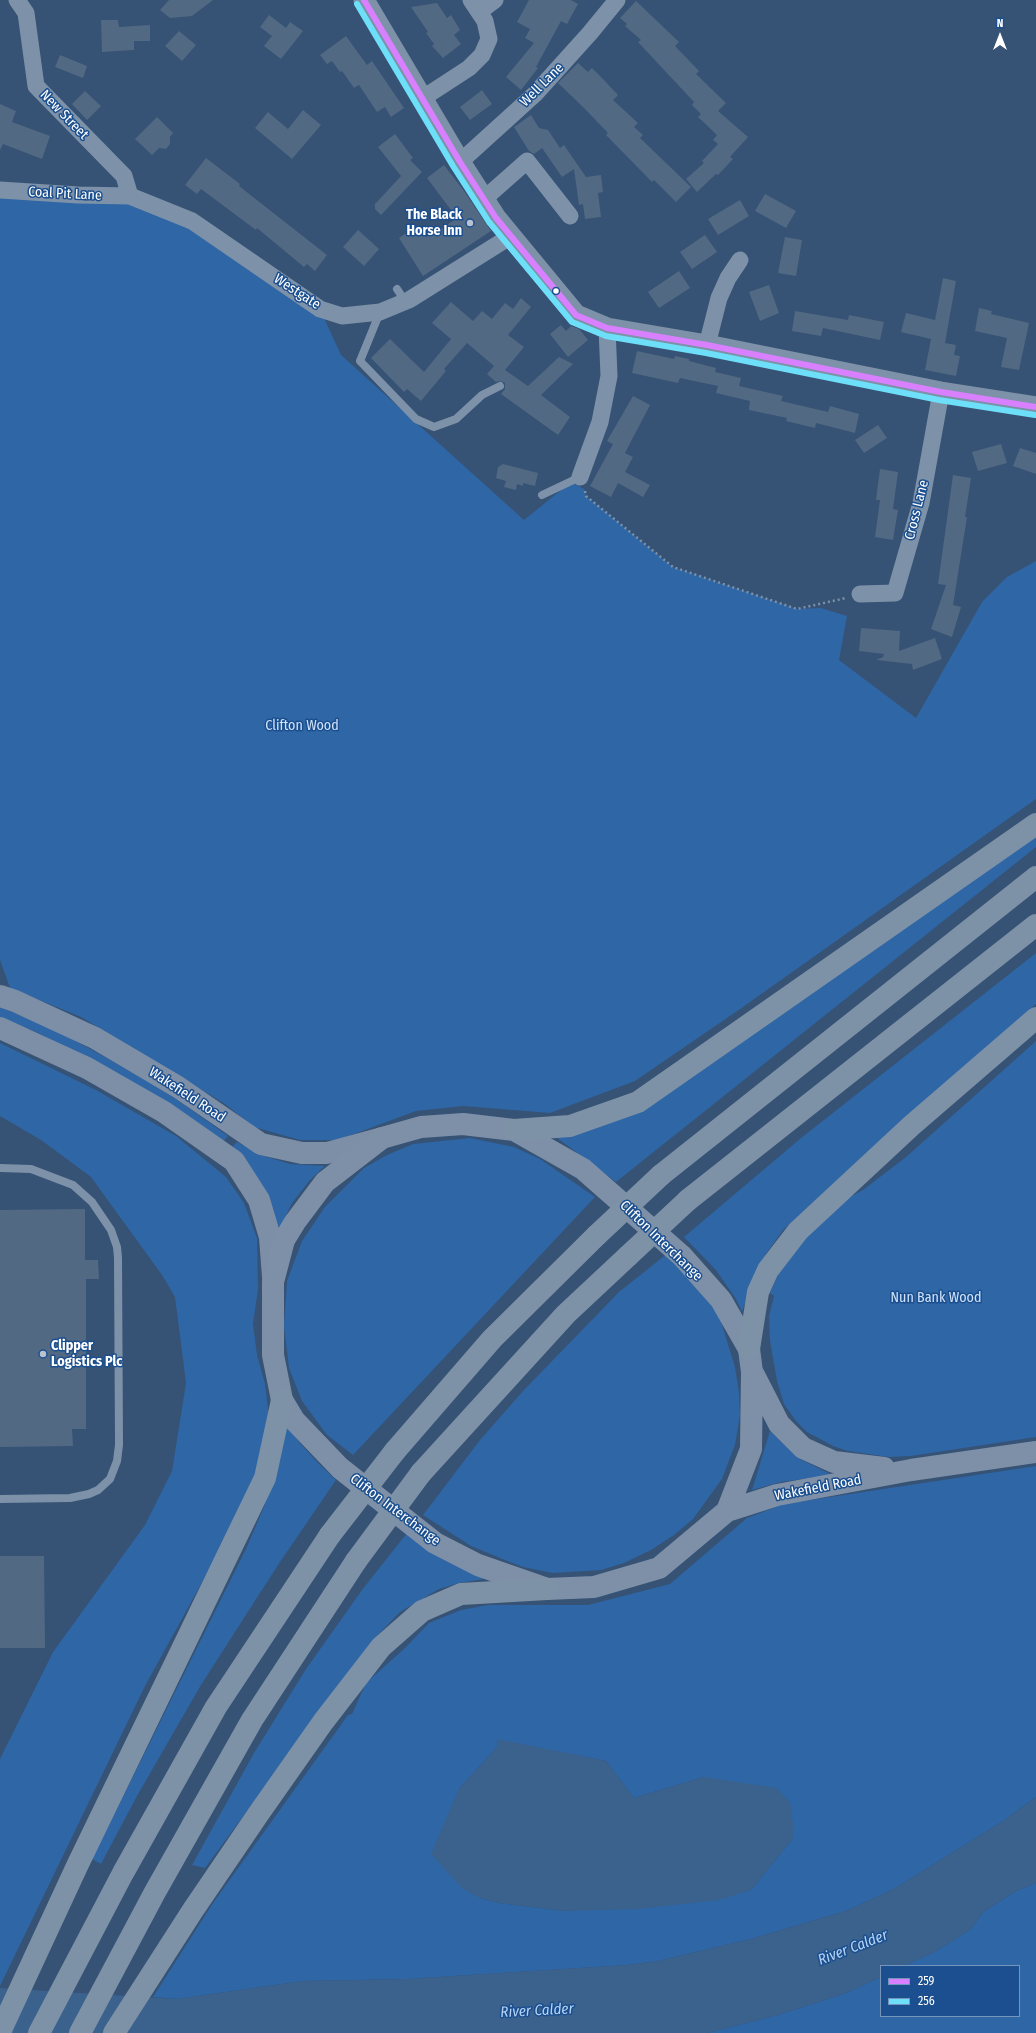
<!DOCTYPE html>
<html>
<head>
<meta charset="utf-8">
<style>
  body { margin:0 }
  #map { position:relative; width:1036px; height:2033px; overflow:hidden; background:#365274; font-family:"Fira Sans Condensed",sans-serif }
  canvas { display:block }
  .legend { position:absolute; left:880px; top:1965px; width:140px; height:52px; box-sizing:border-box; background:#1b4f8f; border:1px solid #7695bc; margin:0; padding:5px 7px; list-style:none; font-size:12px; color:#fff }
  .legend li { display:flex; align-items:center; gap:8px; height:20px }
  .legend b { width:20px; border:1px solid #7695bc }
  .north { position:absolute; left:980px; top:16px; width:40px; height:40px; -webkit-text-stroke:3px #1b4f8f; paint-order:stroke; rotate:0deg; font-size:11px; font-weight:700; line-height:16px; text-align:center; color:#fff }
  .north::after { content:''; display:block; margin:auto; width:14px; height:18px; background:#fff; clip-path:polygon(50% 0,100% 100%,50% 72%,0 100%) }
</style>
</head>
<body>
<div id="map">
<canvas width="1036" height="2033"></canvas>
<ul class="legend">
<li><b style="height:5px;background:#d880ff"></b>259</li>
<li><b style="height:5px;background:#6ddff8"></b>256</li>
</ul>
<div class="north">N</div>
</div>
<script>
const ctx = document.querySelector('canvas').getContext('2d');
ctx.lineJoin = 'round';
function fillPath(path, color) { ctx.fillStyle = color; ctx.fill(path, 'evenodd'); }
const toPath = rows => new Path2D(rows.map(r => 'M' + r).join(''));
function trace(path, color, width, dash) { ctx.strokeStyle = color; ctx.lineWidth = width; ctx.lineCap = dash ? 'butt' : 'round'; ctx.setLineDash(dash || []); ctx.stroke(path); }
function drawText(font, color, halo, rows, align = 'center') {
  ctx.font = font + ' "Fira Sans Condensed",sans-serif'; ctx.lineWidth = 3; ctx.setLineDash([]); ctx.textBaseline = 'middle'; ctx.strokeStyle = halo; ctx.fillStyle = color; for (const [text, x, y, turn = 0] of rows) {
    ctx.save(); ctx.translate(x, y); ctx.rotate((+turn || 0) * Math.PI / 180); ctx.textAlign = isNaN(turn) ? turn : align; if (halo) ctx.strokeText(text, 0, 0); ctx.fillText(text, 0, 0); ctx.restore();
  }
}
const green = toPath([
  [0,190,130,196,192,221,320,309,341,355,524,520,571,482,584,489,586,496,673,567,797,609,821,608,847,616,839,660,916,718,982,602,1007,577,1036,561,1036,799,743,1007,635,1081,550,1113,463,1106,416,1111,338,1140,300,1140,254,1127,225,1104,81,1017,10,988,0,960],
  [1036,834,1036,847,616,1182,556,1137,573,1134],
  [1036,953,1036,1004,904,1119,783,1230,766,1254,753,1279,742,1312,736,1299,716,1270,684,1237,801,1138],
  [0,1007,53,1029,105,1057,169,1094,228,1136,222,1143,97,1063,36,1032,0,1017],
  [1036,1041,1036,1437,911,1456,889,1457,848,1451,833,1446,807,1432,796,1421,784,1404,777,1381,770,1341,769,1316,774,1296,770,1293,778,1275,804,1237,846,1199,863,1190,906,1157],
  [0,1043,96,1090,176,1136,226,1177,244,1203,257,1238,258,1289,253,1324,257,1355,265,1384,269,1417,262,1455,249,1497,145,1686,0,1986,0,1759,53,1652,145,1525,172,1471,186,1383,175,1297,162,1275,91,1177,41,1140,0,1116],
  [470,1138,514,1147,540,1159,595,1197,353,1455,327,1435,302,1401,289,1368,284,1326,287,1281,302,1241,325,1207,364,1168,387,1155,413,1144],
  [237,1142,261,1155,290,1164,325,1166,310,1180,292,1203,282,1224,278,1227,231,1148],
  [668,1253,719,1315,735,1367,739,1393,740,1415,735,1445,722,1479,693,1519,674,1535,651,1550,624,1563,601,1570,553,1573,523,1567,500,1558,471,1546,423,1515,480,1440,523,1391,619,1292],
  [286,1424,300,1443,319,1464,336,1480,278,1565,201,1685,137,1796,101,1864,92,1859,246,1549,264,1507],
  [770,1431,800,1459,832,1475,781,1482,752,1490],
  [1036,1466,1036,1797,1003,1821,894,1889,846,1911,751,1939,658,1961,627,1965,408,1979,303,1981,177,1999,153,1997,213,1903,348,1715,352,1714,366,1683,405,1648,429,1623,461,1610,488,1605,588,1605,670,1584,747,1518,784,1504],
  [497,1740,606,1761,634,1798,704,1777,793,1838,751,1890,566,1911,499,1903,480,1898,459,1789,498,1746],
  [407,1533,443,1558,484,1579,459,1583,439,1589,400,1612,376,1637,205,1868,192,1865,254,1753,306,1669,362,1590],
  [1036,1883,1036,2033,707,2033,778,2015,846,1993,881,1977,881,2016,1019,2016,1019,1966,904,1966,936,1951,971,1929,983,1912,1016,1891]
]);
const water = toPath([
  [497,1739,606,1761,634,1798,704,1777,776,1788,790,1802,793,1824,793,1838,751,1890,719,1900,637,1909,566,1911,499,1903,480,1898,463,1889,431,1854,459,1789,498,1746],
  [1036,1797,1036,1883,1016,1891,983,1912,971,1929,936,1951,904,1966,881,1966,881,1977,846,1993,778,2015,707,2033,0,2033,0,1988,177,1999,303,1981,408,1979,627,1965,658,1961,751,1939,846,1911,894,1889,1003,1821]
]);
const building = toPath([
  [169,0,213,0,192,16,170,18,160,10],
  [529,0,571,0,578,4,567,24,561,21,536,67,538,68,521,90,506,77,534,43,525,38,530,29,517,22],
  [636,1,679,42,675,46,699,71,696,74,726,103,718,111,748,137,730,157,733,159,718,175,716,174,697,192,686,179,704,163,702,161,718,144,713,140,717,135,698,117,701,114,692,105,694,102,638,42,641,40,625,26,627,24,620,18],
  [437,3,447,18,451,15,460,30,454,35,461,44,443,58,432,46,434,44,426,33,428,32,411,7],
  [269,15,286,28,290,22,303,31,281,59,264,46,272,36,260,27],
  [101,20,118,20,119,27,150,25,150,41,134,41,134,50,102,52],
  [179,31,196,45,182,61,165,46],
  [346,36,367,65,372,61,404,108,391,117,385,107,377,112,359,85,354,88,342,71,340,72,332,61,327,64,320,55],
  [60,55,87,66,83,78,55,67],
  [578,63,588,72,592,68,603,79,618,95,613,100,638,123,634,127,643,135,640,138,691,187,676,202,654,180,652,182,606,135,608,133,584,108,558,83],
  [482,90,492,104,470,120,460,107],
  [85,91,101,106,87,120,72,104],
  [0,104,16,111,12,122,50,136,42,159,3,144,0,150],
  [303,110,321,125,292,159,255,128,268,112,288,129],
  [531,115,539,128,548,130,560,148,564,145,586,177,601,175,603,192,598,193,601,217,585,219,583,204,579,205,574,169,562,177,542,148,534,154,529,151,514,127],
  [157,117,173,133,170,137,170,144,166,149,159,148,152,155,135,139],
  [395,134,413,158,410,160,422,172,381,215,375,209,375,204,401,176,378,147],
  [206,158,240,184,239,186,327,255,315,271,307,264,304,267,257,228,256,230,201,189,197,194,185,185],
  [444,165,464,191,491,231,423,276,399,238,415,227,421,236,424,234,426,237,434,232,435,233,457,218,427,178],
  [765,194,796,211,786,228,755,211],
  [740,200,749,216,718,235,708,219],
  [358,230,379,249,364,266,343,247],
  [705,235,717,252,692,269,680,252],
  [785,237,802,240,796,276,778,273],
  [679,271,690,288,659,308,648,292],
  [943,278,956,281,945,343,956,345,954,355,960,356,956,376,925,370,931,339,901,332,906,313,935,320],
  [769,285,779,313,760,321,749,292],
  [521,298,531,307,508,335,524,347,505,370,528,386,559,357,573,364,541,395,570,417,558,435,501,394,505,389,505,383,501,381,496,382,487,374,494,366,467,343,444,369,446,371,421,401,407,389,404,392,371,358,390,339,424,372,451,339,432,323,451,302,473,321,482,311,492,319,505,303,513,309],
  [979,308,992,311,991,314,1029,323,1019,370,1001,367,1007,338,975,331],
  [795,311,848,320,849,315,884,322,880,340,823,328,821,336,792,331],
  [561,325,566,331,571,326,579,329,588,340,568,357,550,334],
  [637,351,674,359,675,356,689,359,689,361,716,368,715,372,741,378,739,386,783,396,781,401,828,412,830,406,859,414,855,433,816,423,815,428,786,421,787,418,749,410,750,401,716,393,718,386,680,378,678,383,632,373],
  [633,396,650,405,625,453,633,457,625,472,650,485,643,497,618,483,611,497,590,486,613,444,607,441],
  [878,425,887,438,864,453,855,440],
  [1001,444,1007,463,978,471,972,452],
  [1020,448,1036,453,1036,474,1013,466],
  [503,464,538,473,535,486,523,483,523,486,517,484,516,490,504,487,506,481,496,478,498,467],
  [880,469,898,472,893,509,898,510,893,540,875,537,880,500,876,500],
  [953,475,971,478,965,517,967,517,953,605,961,607,952,637,931,629,946,585,938,584],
  [861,628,900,631,899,651,935,638,942,659,913,670,912,664,876,660,883,657,884,654,859,651],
  [85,1209,85,1260,98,1260,99,1279,86,1279,86,1429,72,1429,73,1446,0,1447,0,1210],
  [0,1556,44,1556,45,1648,0,1648]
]);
const path = toPath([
  [585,491,586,496,673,567,797,609,846,598]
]);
const service = toPath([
  [397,289,405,301],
  [380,312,360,361,416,419,434,427,456,419,482,395,500,386],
  [542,495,580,477],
  [0,1168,31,1169,73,1185,92,1202,111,1230,117,1247,118,1258,119,1445,117,1461,110,1479,98,1490,89,1494,70,1498,0,1499]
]);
const minor = toPath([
  [17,0,26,13,36,86,124,176,130,196],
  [479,12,495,0],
  [423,98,469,68,482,55,489,39,485,21,471,0],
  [460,162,535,94,590,33,617,0],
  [0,190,78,195,130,196,192,221,320,309,342,316,380,312,409,300,511,236],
  [484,199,527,161,570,216],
  [707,345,719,298,728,278,740,260],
  [580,477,600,422,609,376,607,328],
  [860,594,895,593,921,503,941,392]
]);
const tertiary = toPath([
  [364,0,460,162,496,218,576,315,607,328,707,345,941,392,1036,407]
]);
const primary = toPath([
  [0,996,15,1001,95,1038,178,1087,261,1144,302,1153,327,1153,382,1138],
  [0,1028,87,1068,164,1112,234,1161,259,1200,270,1237,273,1277]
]);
const trunk = toPath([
  [463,1124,514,1130,583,1169,682,1256,721,1300,749,1349,752,1372,751,1449,727,1511,659,1568,594,1587,547,1589,478,1565,435,1543,340,1468,294,1420,282,1400,273,1355,273,1282,284,1240,295,1222,325,1182,382,1138,421,1127,463,1124],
  [754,1375,779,1424,803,1448,834,1462,884,1468],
  [727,1511,777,1495,911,1470,1036,1452]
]);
const motorway = toPath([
  [514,1130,570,1126,638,1102,1036,824],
  [661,1175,1036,877],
  [688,1200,1036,925],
  [749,1349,758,1292,768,1270,798,1231,911,1126,1036,1018],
  [395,1451,492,1339,596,1236],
  [421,1473,566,1314,628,1256],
  [0,2032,78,1864,265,1478,282,1400],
  [39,2033,123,1873,216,1707,330,1535],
  [80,2033,155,1892,252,1720,356,1561],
  [114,2033,193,1910,259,1813,323,1722,381,1647,422,1611,461,1594,547,1589]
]);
const motorwayBridge = toPath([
  [596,1236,661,1175],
  [628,1256,688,1200],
  [330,1535,395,1451],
  [356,1561,421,1473]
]);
const bus1 = toPath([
  [364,0,460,162,496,218,576,315,607,328,707,345,941,392,1036,407]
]);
const bus2 = toPath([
  [357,4,453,166,489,222,572,322,606,336,706,353,939,400,1035,415]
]);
const markers = [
  [470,223,4,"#b9c2ce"],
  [556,291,3.5,"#fff"],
  [43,1354,4,"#b9c2ce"]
];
const streetNames = [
  ["Well Lane",542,85,-45],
  ["New Street",64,115,46],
  ["Coal Pit Lane",65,194,3],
  ["Westgate",297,292,33],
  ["Cross Lane",917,510,-76],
  ["Wakefield Road",187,1095,33],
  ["Clifton Interchange",661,1241,44],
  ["Wakefield Road",818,1488,-11],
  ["Clifton Interchange",395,1510,37]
];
const poiNames = [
  ["The Black",462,215],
  ["Horse Inn",462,231],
  ["Clipper",51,1346,"left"],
  ["Logistics Plc",51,1362,"left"]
];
const parkNames = [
  ["Clifton Wood",302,726],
  ["Nun Bank Wood",936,1298]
];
const waterNames = [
  ["River Calder",853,1948,-21],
  ["River Calder",537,2011,-3]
];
fillPath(green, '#2f66a5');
fillPath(water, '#3b618d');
fillPath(building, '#526984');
trace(path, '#7d92a8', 2.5, [2, 3]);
trace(service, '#7d92a8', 8);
trace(minor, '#7d92a8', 17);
trace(tertiary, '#7d92a8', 21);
trace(primary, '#7d8ea7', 22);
trace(trunk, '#7e90a7', 22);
trace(motorway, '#7e92a7', 22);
trace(motorwayBridge, '#7e92a7', 22);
trace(bus1, '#d880ff', 6);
trace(bus2, '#6ddff8', 6);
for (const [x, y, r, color] of markers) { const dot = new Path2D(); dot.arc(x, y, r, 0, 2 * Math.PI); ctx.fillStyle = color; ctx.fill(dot); trace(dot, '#1b4f8f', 1.5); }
drawText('14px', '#fff', '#1b4f8f', streetNames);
drawText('bold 14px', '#fff', '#1b4f8f', poiNames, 'right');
drawText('14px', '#cfe3fa', '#1b4f8f', parkNames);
drawText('italic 15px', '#b5d3f5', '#1b4f8f', waterNames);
</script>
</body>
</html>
